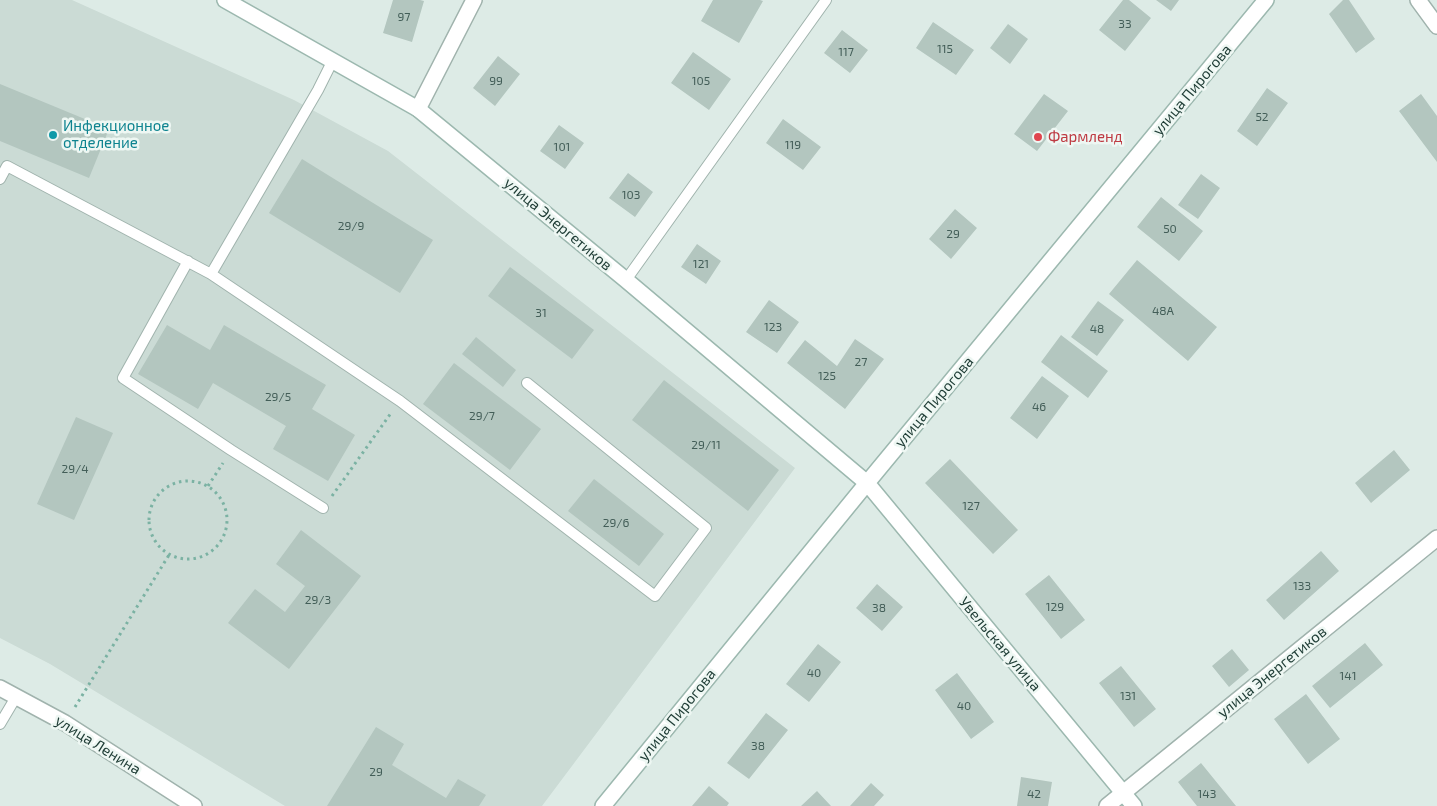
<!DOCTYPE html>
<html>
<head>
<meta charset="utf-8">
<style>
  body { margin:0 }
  canvas { display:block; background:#ddebe6 }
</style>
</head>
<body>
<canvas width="1437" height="806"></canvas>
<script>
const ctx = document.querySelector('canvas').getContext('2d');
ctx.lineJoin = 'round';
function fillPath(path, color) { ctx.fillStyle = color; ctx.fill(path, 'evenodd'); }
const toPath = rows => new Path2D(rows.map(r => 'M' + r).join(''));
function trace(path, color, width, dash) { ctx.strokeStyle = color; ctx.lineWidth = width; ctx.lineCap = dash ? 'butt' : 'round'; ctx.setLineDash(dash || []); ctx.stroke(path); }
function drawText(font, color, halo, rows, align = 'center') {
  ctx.font = font + ' "Exo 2",sans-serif'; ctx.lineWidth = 5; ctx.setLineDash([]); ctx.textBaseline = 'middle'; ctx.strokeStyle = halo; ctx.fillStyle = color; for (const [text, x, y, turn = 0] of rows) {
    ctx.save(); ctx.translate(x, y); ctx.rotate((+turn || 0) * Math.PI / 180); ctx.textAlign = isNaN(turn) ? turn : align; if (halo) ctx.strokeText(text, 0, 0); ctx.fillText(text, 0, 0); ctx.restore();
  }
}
const built = toPath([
  [0,0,72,0,294,100,388,151,795,468,542,806,285,806,50,664,0,638]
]);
const building = toPath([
  [393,0,420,0,424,1,412,42,383,33],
  [713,0,760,0,763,1,739,43,701,21],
  [1123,0,1129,0,1151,18,1125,51,1099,30],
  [1156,0,1179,0,1171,11],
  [1343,0,1349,0,1375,39,1356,53,1329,14],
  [933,22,974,50,956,75,916,48],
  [1008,24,1028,39,1010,64,990,48],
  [842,30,868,50,850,73,824,53],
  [693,52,731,79,709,110,671,83],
  [498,56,520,74,495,106,473,88],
  [0,84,109,129,89,178,0,141],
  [1267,88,1288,103,1257,146,1237,131],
  [1044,94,1068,111,1037,151,1014,134],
  [1421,94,1437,116,1437,162,1399,111],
  [783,119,821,147,803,170,766,143],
  [559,125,584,143,565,169,540,151],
  [302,159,433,240,400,293,269,213],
  [628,173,653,192,635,217,609,198],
  [1201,174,1220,188,1198,219,1178,205],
  [1161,197,1203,231,1179,261,1137,227],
  [955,209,977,228,951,259,929,239],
  [697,244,721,261,706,284,681,267],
  [1137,260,1217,327,1188,361,1109,294],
  [510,267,594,330,572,359,488,296],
  [769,300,799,322,777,353,746,332],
  [1098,301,1124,320,1097,356,1071,337],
  [167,325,210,350,224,325,326,385,312,409,355,435,328,481,273,449,286,426,213,383,198,409,138,374],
  [1061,335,1108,371,1088,398,1041,362],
  [476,337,516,370,503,387,462,354],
  [855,339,884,359,845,409,787,363,805,340,837,366],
  [454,363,541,429,510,470,423,404],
  [1042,376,1069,396,1037,439,1010,418],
  [664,380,779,470,748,511,632,420],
  [76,417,113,433,74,520,37,504],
  [1394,450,1410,470,1371,503,1355,483],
  [950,459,1018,530,993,554,925,483],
  [594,479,664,534,639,566,568,511],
  [301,530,361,576,289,669,228,623,255,589,285,612,305,586,276,564],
  [1321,551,1339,571,1284,620,1266,600],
  [1049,575,1085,620,1061,639,1025,594],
  [877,584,903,607,882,631,856,608],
  [1365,643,1383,665,1330,708,1312,686],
  [818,644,841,662,809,702,786,684],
  [1232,649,1249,670,1229,687,1212,666],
  [1121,666,1156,709,1134,727,1099,683],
  [957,673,994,722,971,739,935,690],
  [1306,694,1340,739,1308,764,1274,719],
  [766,713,788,730,749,779,727,763],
  [376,727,404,744,392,765,446,798,458,779,486,795,479,806,327,806],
  [1201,763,1236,806,1197,806,1178,782],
  [1021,777,1052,782,1048,806,1017,806],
  [871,783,884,795,874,806,850,806],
  [709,786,729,803,727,806,692,806],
  [817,791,831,806,801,806]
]);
const path = toPath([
  '149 520a39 39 0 1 1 78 0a39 39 0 1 1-78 0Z',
  [208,486,223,463],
  [332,496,391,413],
  [75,707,169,555]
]);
const lane = toPath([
  [0,179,7,166,211,274,400,401,655,596,706,528,527,383],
  [188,261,123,378,231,450,323,508],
  [211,274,318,90,333,60],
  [626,280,826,0],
  [0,724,16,697]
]);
const street = toPath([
  [1418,0,1437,26],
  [418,109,474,0],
  [0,688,65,723,194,806],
  [1107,806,1437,538]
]);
const secondary = toPath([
  [225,0,418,109,626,280,867,483,1134,806],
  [603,806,867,483,1266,0]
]);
const markers = [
  [53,135,5,"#0f9aa8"],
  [1038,137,5,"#e0444e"]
];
const numberNames = [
  ["97",404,17],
  ["33",1125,24],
  ["115",945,49],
  ["117",846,52],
  ["99",496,81],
  ["105",701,81],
  ["52",1262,117],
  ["119",793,145],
  ["101",562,147],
  ["103",631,195],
  ["29/9",351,226],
  ["50",1170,229],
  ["29",953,234],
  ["121",701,264],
  ["48А",1163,311],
  ["31",541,313],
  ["123",773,327],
  ["48",1097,329],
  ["27",861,362],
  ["125",827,376],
  ["29/5",278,397],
  ["46",1039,407],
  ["29/7",482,416],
  ["29/11",706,445],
  ["29/4",75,469],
  ["127",971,506],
  ["29/6",616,523],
  ["133",1302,586],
  ["29/3",318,600],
  ["129",1055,607],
  ["38",879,608],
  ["40",814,673],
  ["141",1348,676],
  ["131",1128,696],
  ["40",964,706],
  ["38",758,746],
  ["29",376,772],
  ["42",1034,794],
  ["143",1207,794]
];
const streetNames = [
  ["улица Пирогова",1192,90,-50],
  ["улица Энергетиков",558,224,40],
  ["улица Пирогова",934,402,-50],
  ["Увельская улица",1000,644,50],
  ["улица Энергетиков",1272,672,-39],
  ["улица Пирогова",677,715,-51],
  ["улица Ленина",98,745,32]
];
const cultureNames = [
  ["Инфекционное",63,126],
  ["отделение",63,143]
];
const healthNames = [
  ["Фармленд",1048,137]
];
fillPath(built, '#cbdbd5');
fillPath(building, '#b3c6bf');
trace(lane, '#a0b3ad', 12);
trace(street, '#a0b3ad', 18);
trace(secondary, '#9cb8af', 18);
trace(path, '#7bb2a3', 3, [2.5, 4]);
trace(lane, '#fff', 10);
trace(street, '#fff', 15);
trace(secondary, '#fff', 15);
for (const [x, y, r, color] of markers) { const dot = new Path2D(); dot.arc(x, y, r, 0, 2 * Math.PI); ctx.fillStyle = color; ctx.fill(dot); trace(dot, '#eef7f3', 2); }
drawText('12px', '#435e58', null, numberNames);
drawText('15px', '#1e3c35', '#eef7f3', streetNames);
drawText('15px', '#0d838f', '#eef7f3', cultureNames, 'left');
drawText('15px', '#be3a42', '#eef7f3', healthNames, 'left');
</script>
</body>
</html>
